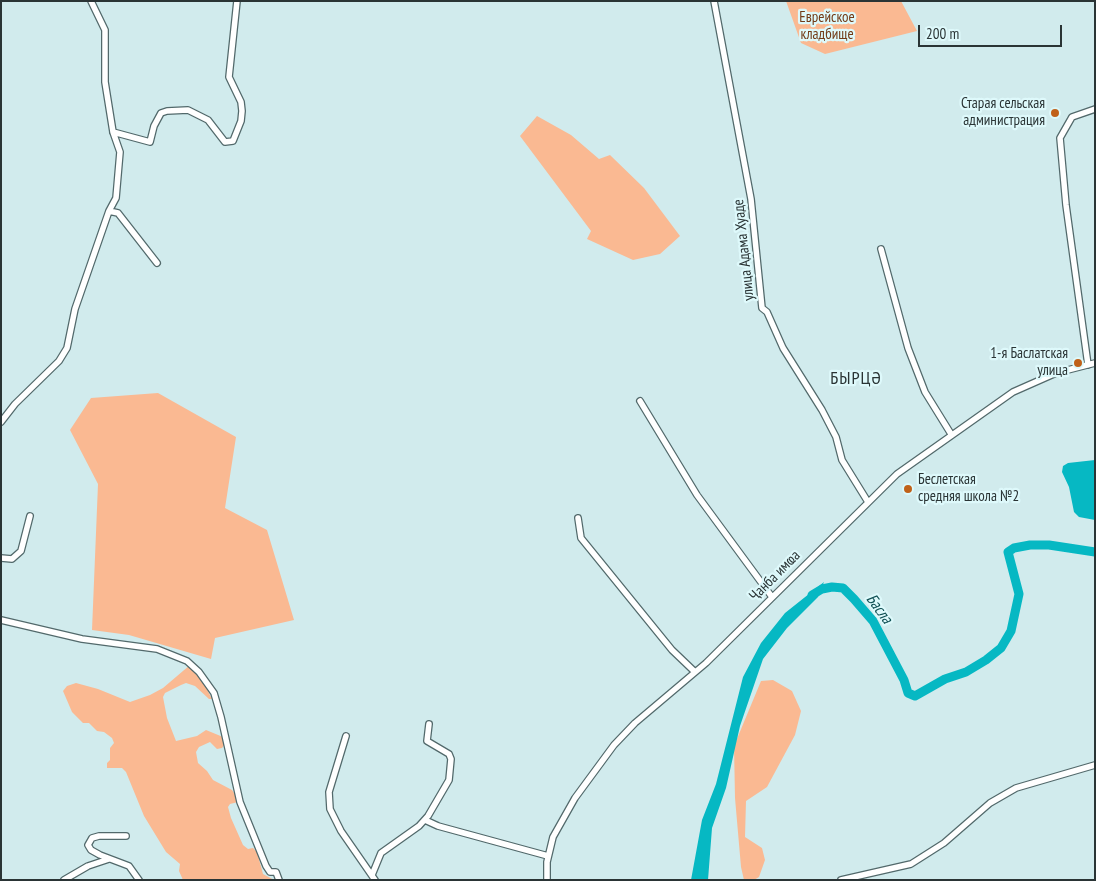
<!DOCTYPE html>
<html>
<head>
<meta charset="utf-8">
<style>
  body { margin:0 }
  #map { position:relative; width:1096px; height:881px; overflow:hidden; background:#d1ebed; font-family:"PT Sans Narrow",sans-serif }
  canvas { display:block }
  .frame { position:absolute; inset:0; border:2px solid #2a3435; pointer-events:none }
  .scale { position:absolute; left:918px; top:25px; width:144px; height:22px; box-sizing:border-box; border:2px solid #2a3435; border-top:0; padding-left:6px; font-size:15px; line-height:18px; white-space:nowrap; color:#2a3435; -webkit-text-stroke:4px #def9fb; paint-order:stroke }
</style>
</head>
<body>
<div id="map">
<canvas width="1096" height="881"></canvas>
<div class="frame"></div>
<div class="scale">200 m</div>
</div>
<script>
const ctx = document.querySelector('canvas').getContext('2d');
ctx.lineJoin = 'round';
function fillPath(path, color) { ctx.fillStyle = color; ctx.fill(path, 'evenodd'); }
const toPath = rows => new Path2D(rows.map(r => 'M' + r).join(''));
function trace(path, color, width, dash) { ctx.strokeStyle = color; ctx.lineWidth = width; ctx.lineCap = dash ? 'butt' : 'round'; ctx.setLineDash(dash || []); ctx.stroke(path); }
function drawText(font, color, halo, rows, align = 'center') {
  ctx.font = font + ' "PT Sans Narrow",sans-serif'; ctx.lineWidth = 4.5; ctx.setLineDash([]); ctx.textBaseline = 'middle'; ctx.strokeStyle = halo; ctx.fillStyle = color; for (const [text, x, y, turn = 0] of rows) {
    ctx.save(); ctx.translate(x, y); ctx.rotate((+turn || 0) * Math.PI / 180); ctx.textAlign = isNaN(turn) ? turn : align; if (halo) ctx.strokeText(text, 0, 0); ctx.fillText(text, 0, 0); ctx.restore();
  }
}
const green = toPath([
  [786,1,901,1,917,31,825,54,801,43],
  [537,116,571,135,599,159,610,155,644,188,680,236,660,254,633,260,587,239,591,231,520,136],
  [158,393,236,437,225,508,267,530,294,620,215,638,211,659,129,635,92,630,98,484,70,430,91,398],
  [190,665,199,674,212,699,209,699,195,686,186,683,181,685,165,693,163,697,167,718,176,741,197,736,206,730,223,737,225,744,222,748,217,749,210,742,199,747,196,752,198,763,207,771,213,780,232,790,236,796,238,802,230,804,228,807,231,818,243,845,248,849,253,848,257,852,263,874,274,880,183,880,179,871,180,864,166,852,144,816,126,772,122,768,107,768,107,763,110,760,110,748,114,743,112,738,104,732,97,731,89,723,83,723,72,712,63,691,67,686,76,683,98,689,130,702,150,695,163,688],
  [773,680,792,691,801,711,795,735,767,787,746,801,745,837,762,848,765,860,759,877,754,880,744,880,741,867,735,798,734,746,761,681]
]);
const water = toPath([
  [1095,460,1095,520,1079,517,1074,512,1069,487,1062,472,1063,466,1068,463],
  [824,582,818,597,787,628,763,659,740,726,726,788,712,828,708,880,691,880,702,820,716,784,743,677,761,643,785,613]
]);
const river = toPath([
  [812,595,822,589,832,587,843,588,854,599,873,621,904,680,908,693,915,696,945,679,966,672,986,660,1001,648,1011,631,1019,594,1008,552,1014,548,1030,545,1049,545,1095,552]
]);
const minor = toPath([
  [714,1,751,199,762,308,767,312,783,348,822,410,836,437,842,460,868,502],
  [113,132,150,142,154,126,161,113,167,111,188,110,208,120,225,142,233,141,241,121,242,111,241,102,229,77,237,1],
  [109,211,118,213,157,263],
  [881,249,908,348,925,392,951,434],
  [1088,365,1066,205,1060,138,1072,117,1095,109],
  [640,401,697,495,772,597],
  [1,422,15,404,59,361,67,348,75,309,109,211,116,198,120,152,113,132,105,82,105,30,91,1],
  [578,518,581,538,672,650,695,672],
  [1,558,12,559,21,551,30,516],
  [1,620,82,639,157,649,187,661,199,672,214,693,221,717,240,802,266,866,270,872,276,872,279,880],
  [346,736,329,792,330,809,341,831,375,880],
  [425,820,438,826,548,856],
  [126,836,99,836,92,838,88,845,91,850,100,855,129,866,139,880],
  [372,875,381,853,419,826,428,816,449,780,451,759,449,754,427,741,429,724],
  [64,880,88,866,109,859],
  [547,880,547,862,553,837,575,798,614,745,635,723,706,663,897,474,1013,392,1056,373,1095,363],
  [841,880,911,864,944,843,990,803,1016,788,1095,765]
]);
const markers = [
  [1055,113,5,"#c06119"],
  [1078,363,5,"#c06119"],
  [908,489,5,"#c06119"]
];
const parkNames = [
  ["Еврейское",827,18],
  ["кладбище",827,35]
];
const poiNames = [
  ["Старая сельская",1045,104],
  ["администрация",1045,121],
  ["1-я Баслатская",1068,354],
  ["улица",1068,371],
  ["Беслетская",918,480,"left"],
  ["средняя школа №2",918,497,"left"]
];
const streetNames = [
  ["улица Адама Хуаде",744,250,-96],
  ["Ҷанба имҩа",775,576,-45]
];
const waterNames = [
  ["Басла",879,609,54]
];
const quarterNames = [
  ["БЫРЦӘ",856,379]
];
fillPath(green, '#fab992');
fillPath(water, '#06b8c3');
trace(river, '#06b8c3', 9);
trace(minor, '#52696b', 8);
trace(minor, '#fff', 5.5);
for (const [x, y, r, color] of markers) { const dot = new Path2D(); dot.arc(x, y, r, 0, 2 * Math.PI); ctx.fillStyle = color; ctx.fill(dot); trace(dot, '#def9fb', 2); }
drawText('15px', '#723b17', '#def9fb', parkNames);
drawText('15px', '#2a3435', '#def9fb', poiNames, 'right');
drawText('15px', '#2a3435', '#def9fb', streetNames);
drawText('italic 16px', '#0e4e52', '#def9fb', waterNames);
ctx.letterSpacing = '1px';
drawText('18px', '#2a3435', '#def9fb', quarterNames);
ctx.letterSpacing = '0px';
</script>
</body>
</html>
